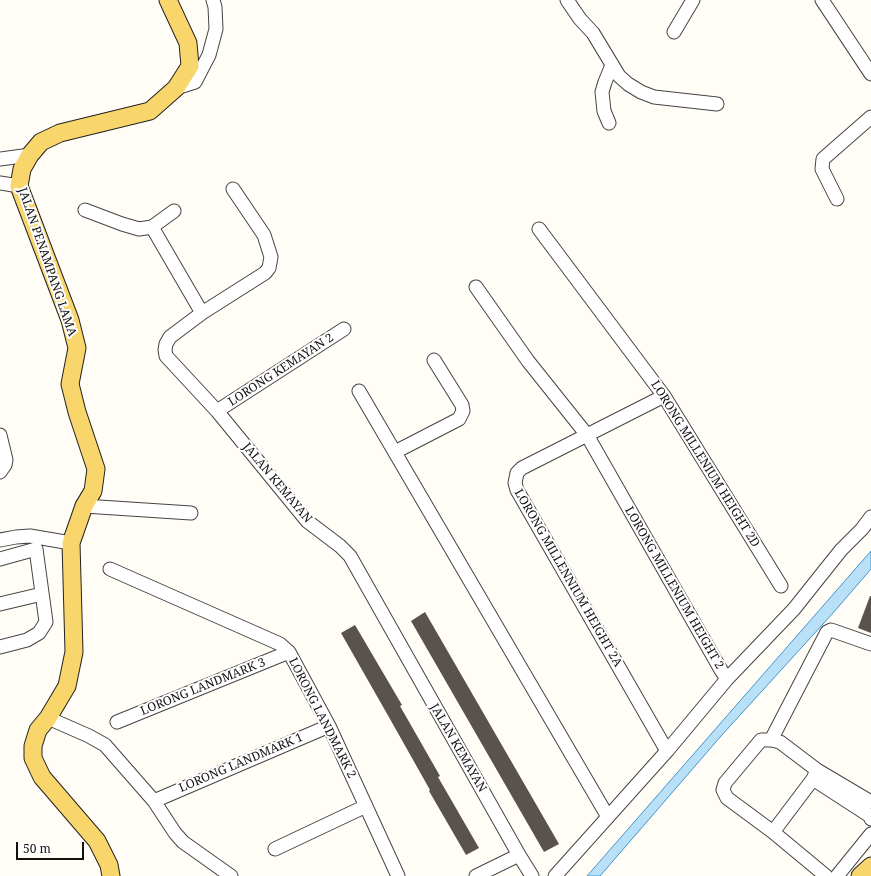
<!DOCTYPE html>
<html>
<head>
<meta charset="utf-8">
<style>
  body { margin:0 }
  #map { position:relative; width:871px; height:876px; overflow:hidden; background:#fffdf5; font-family:"Noto Serif",serif }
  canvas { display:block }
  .scale { position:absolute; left:16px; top:842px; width:68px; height:18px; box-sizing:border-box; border:2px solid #111; border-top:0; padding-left:5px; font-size:12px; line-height:14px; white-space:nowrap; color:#111; -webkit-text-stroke:3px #fff; paint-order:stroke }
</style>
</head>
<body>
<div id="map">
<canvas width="871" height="876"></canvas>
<div class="scale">50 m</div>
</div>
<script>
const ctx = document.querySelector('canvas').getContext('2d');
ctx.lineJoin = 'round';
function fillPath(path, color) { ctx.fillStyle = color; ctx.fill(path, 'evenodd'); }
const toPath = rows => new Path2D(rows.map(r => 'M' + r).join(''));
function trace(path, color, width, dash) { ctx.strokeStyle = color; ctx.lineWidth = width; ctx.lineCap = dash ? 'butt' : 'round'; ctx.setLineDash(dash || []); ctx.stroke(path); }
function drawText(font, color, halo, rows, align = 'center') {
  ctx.font = font + ' "Noto Serif",serif'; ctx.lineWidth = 4; ctx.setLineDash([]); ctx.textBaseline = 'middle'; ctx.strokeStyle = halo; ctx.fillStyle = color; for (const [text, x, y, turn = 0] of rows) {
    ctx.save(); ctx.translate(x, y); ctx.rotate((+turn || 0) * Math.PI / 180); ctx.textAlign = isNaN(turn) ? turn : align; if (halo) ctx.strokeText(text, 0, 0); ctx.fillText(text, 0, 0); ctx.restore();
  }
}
const water = toPath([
  [871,551,871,569,833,613,721,736,600,876,587,876,871,551]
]);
const building = toPath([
  [870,596,871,596,871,633,858,628],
  [425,612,559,844,544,852,411,621],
  [355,625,402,705,400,706,440,776,438,777,479,848,466,855,429,791,430,790,390,719,341,633]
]);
const minor = toPath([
  [567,0,580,19,593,33,619,76,628,84,641,92,654,97,717,104],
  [822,0,871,74],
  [674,32,693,0],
  [176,88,195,82,209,55,216,29,215,7,213,0],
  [609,123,604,111,602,92,605,82,612,65],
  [0,159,30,155],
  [0,183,19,186],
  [233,189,264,235,271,257,269,268,265,273,202,313,170,337,166,344,165,350,166,356,217,411,307,521,340,546,350,556,519,855,532,876],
  [837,199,822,169,823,159,871,117],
  [85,210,122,224,139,229,152,227,174,211],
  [152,227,202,313],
  [539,229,664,396,781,586],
  [476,287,528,361,587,435,721,670,727,679,667,751,555,876],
  [359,391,608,817],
  [664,396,522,468,517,473,515,483,517,490,667,751],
  [217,411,344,329],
  [0,435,6,460,5,465,0,472],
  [395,452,459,419,463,411,462,405,434,360],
  [84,506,191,513],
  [0,540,16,537,30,536,71,543],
  [0,559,36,549,46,622,39,633,27,640,0,647],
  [110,569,280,644,289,652,329,726,398,876],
  [0,604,42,594],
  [727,679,794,609,841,550,862,529,871,517],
  [48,718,89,736,105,745,154,801,175,833,183,842,231,876],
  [117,722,289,652],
  [771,740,827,632,831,630,871,644],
  [813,779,870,816,871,819],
  [154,801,329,726],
  [773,832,813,779,817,770],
  [275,849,366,806],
  [476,876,519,855],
  [826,876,773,832,727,798,723,790,725,783,761,740,771,740,780,742,817,770,871,802],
  [837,876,871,834]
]);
const major = toPath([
  [111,876,109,865,97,841,42,777,33,758,33,746,38,730,48,718,67,686,74,652,71,543,84,506,93,491,96,469,77,412,70,384,77,348,70,320,19,186,22,169,30,155,41,142,60,133,150,111,176,88,190,66,188,43,168,0],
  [860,876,871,866]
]);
const streetNames = [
  ["JALAN PENAMPANG LAMA",47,262,71],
  ["LORONG KEMAYAN 2",281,370,-33],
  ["LORONG MILLENIUM HEIGHT 2D",705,464,58],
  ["JALAN KEMAYAN",277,483,50],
  ["LORONG MILLENNIUM HEIGHT 2A",568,578,60],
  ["LORONG MILLENIUM HEIGHT 2",674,588,60],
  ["LORONG LANDMARK 3",203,687,-22],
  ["LORONG LANDMARK 2",322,718,63],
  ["JALAN KEMAYAN",458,748,60],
  ["LORONG LANDMARK 1",241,763,-23]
];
fillPath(water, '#b9e0f7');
trace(water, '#3f96cf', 1);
fillPath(building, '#5a524d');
trace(minor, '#444', 15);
trace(major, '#222', 19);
trace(minor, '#fff', 13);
trace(major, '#f9d66b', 17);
drawText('12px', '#111', '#fff', streetNames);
</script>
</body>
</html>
